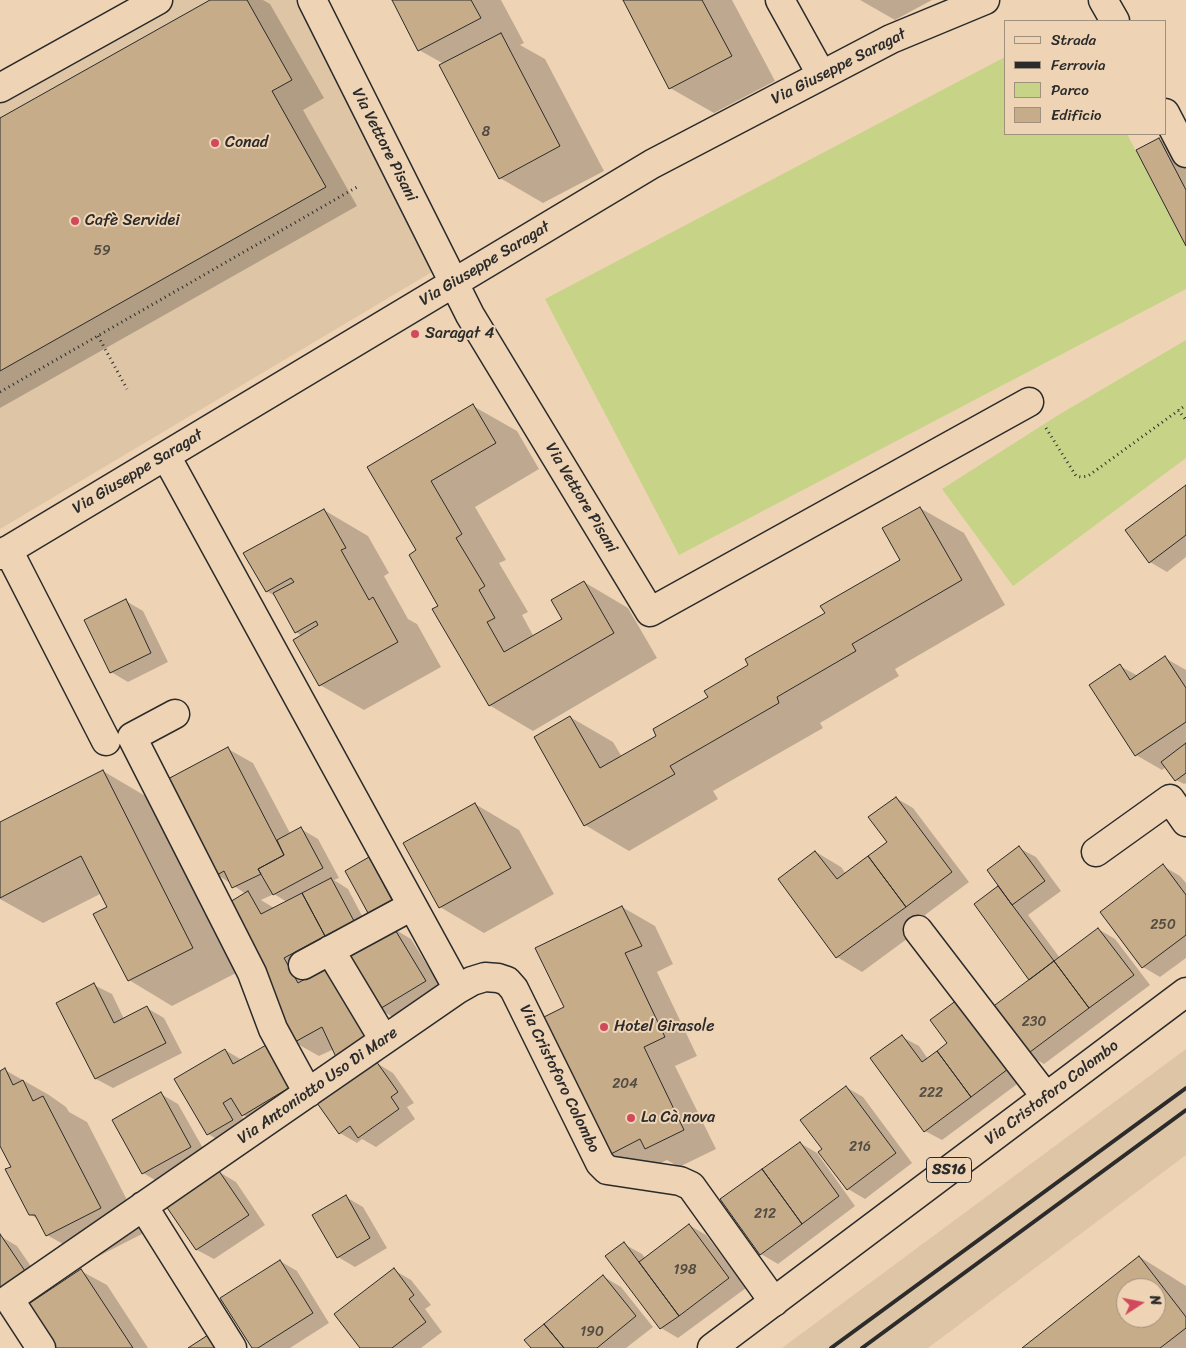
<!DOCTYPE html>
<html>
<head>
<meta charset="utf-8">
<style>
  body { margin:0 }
  #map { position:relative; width:1186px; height:1348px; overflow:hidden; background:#eed4b5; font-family:Sriracha,sans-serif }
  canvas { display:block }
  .legend { position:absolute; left:1004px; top:20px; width:162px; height:115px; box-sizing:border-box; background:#eed4b5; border:1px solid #a0907e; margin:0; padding:6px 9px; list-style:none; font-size:15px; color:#2b2b2b }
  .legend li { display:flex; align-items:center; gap:10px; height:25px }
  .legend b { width:25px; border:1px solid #a0907e }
  .north { position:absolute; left:1116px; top:1278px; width:50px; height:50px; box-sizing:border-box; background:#eed4b5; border:1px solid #a0907e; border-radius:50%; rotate:79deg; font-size:14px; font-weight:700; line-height:20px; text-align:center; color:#2b2b2b }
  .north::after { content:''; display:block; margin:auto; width:18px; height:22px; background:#d1495b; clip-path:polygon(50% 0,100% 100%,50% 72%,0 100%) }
</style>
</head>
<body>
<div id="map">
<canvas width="1186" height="1348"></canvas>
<ul class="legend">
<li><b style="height:6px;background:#eed4b5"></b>Strada</li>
<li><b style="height:6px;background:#2b2b2b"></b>Ferrovia</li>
<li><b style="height:14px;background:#c7d387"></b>Parco</li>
<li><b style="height:14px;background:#c7ac89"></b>Edificio</li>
</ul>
<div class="north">N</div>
</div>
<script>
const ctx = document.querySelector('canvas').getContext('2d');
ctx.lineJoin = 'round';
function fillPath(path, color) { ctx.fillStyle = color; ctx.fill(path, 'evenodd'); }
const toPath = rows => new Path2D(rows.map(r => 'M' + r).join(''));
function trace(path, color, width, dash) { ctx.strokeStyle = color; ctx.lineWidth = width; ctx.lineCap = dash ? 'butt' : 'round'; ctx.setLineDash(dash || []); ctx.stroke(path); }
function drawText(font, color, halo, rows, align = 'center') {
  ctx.font = font + ' Sriracha,sans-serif'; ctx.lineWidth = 4; ctx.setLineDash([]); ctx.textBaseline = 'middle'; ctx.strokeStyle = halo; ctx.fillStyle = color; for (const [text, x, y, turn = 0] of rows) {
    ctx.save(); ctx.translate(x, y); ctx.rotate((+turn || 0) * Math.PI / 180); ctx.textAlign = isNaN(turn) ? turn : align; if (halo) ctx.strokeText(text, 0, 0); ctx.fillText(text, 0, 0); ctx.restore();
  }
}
const built = toPath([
  [142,0,300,0,432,272,0,529,0,80],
  [1186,1049,1186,1155,928,1348,782,1348]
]);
const green = toPath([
  [1005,57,1005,134,1127,134,1186,246,1186,289,679,555,545,299],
  [1186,340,1186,458,1013,586,942,489,1060,414]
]);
const shadow = toPath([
  [212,0,263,0,270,4,324,98,303,110,357,206,0,408,0,120],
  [393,0,501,0,524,43,520,45,545,59,604,171,543,203,500,178,444,64,419,50],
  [624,0,732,0,775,81,714,113,670,88],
  [860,0,932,0,895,20],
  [1159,139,1176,149,1186,168,1186,244],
  [473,406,517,431,539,469,475,507,506,560,499,563,528,612,522,615,534,637,563,619,584,582,628,608,657,658,533,731,489,705,440,606,417,551,369,467],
  [1186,486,1186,557,1167,572,1150,562],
  [920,508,964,533,1005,605,895,669,899,676,820,723,823,728,713,791,718,799,629,851,585,825,570,717,613,742,622,757,658,736,750,666,902,560],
  [324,510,368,536,389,573,384,576,408,619,417,624,441,667,364,710,320,685,302,636,296,632,277,597,266,591],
  [126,601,143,611,168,662,128,682,111,672],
  [1165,658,1186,670,1186,783,1184,784,1176,780,1166,767,1162,770,1136,755,1120,666,1138,676],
  [228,749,253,763,291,835,301,829,318,839,339,878,334,880,348,889,370,931,354,982,394,1051,375,1062,393,1073,414,1103,407,1107,415,1119,376,1147,362,1139,357,1143,340,1133,364,1071,334,1049,319,1056,294,1042,246,894,218,875],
  [274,894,287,902,274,908,261,900],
  [103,771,147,797,236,973,172,1006,129,980,109,907,102,893,43,923,0,899,0,824],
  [896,798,913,808,969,882,925,915,930,922,862,972,837,957,779,879,816,852,841,867,846,874,889,843],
  [475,804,519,830,554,894,484,933,440,907],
  [1019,848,1036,857,1061,891,1028,915,1060,958,1098,929,1115,939,1150,985,1044,1064,1027,1054,1031,980,976,904,1000,886],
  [369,859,377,864,400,905,377,917,369,912],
  [1163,866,1180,876,1186,883,1186,958,1160,977,1143,967,1102,912],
  [622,907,655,926,673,964,657,972,697,1056,675,1066,716,1149,679,1167,667,1160,642,1172,610,1154,565,1008],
  [394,929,411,939,443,991,396,1019,379,1009],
  [94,985,112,994,124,1019,147,1008,164,1018,182,1053,113,1088,96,1079,58,1003],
  [932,1020,1024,1079,942,1140,925,1131,902,1037,919,1046,928,1059,949,1043],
  [225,1050,242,1060,309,1096,260,1125,240,1113,249,1130,225,1144,208,1134],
  [5,1070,49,1095,66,1107,69,1112,87,1122,144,1233,91,1260,47,1235,39,1220,30,1214,13,1168,0,1143,0,1073],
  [846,1087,863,1097,912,1163,865,1199,848,1189],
  [161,1094,178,1104,208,1157,160,1183,143,1173],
  [800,1143,817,1153,855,1206,778,1264,761,1254],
  [219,1172,236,1182,265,1225,214,1259,197,1250],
  [346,1197,363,1207,387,1248,355,1267,338,1257],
  [689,1225,706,1235,746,1288,678,1338,661,1328,607,1256,624,1244,642,1254,645,1258],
  [0,1236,17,1246,41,1281,0,1310],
  [1140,1257,1186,1286,1186,1348,1024,1348],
  [1126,1288,1156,1288,1156,1318,1126,1318],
  [280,1261,297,1271,329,1323,290,1348,253,1348],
  [394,1270,411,1280,431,1305,425,1309,442,1332,421,1348,362,1348],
  [81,1271,107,1285,148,1348,57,1348],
  [604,1277,621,1287,653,1327,626,1348,532,1348]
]);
const building = toPath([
  [210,0,247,0,292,80,272,91,326,187,0,371,0,118,210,0],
  [392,0,471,0,481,18,418,51,392,0],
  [623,0,702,0,732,56,669,89,623,0],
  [501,33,560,146,499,179,439,65,501,33],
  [1159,138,1186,190,1186,246,1136,150,1159,138],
  [473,404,496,443,431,481,462,534,456,538,485,586,479,590,495,618,487,622,504,652,562,619,551,600,584,581,614,633,489,706,432,609,438,606,409,555,416,550,367,467,473,404],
  [1186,485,1186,535,1149,563,1125,530,1186,485],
  [920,507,962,580,852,644,856,651,777,697,779,703,670,766,675,774,584,826,534,737,570,716,600,768,656,736,653,729,708,697,704,691,748,665,745,659,825,613,820,606,900,560,882,528,920,507],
  [324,509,346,548,341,550,369,600,373,597,398,642,319,686,293,640,318,625,316,621,295,633,273,593,294,582,291,578,266,592,243,553,324,509],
  [126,599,151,653,110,673,84,620,126,599],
  [1165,656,1186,688,1186,722,1135,756,1089,685,1120,664,1130,680,1165,656],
  [1186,743,1186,773,1175,781,1161,762,1186,743],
  [228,747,284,855,258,869,261,874,232,888,224,871,217,875,166,780,228,747],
  [103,770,193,948,128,981,93,914,107,907,81,856,0,898,0,822,103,770],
  [896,797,952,872,906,907,868,856,887,842,868,817,896,797],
  [475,803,511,868,439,908,403,843,475,803],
  [301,827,323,868,273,895,258,869,284,855,277,840,301,827],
  [1019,846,1045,881,1012,905,987,870,1019,846],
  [815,851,837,879,868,856,906,907,836,958,778,879,815,851],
  [369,857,392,900,368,913,345,871,369,857],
  [1163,864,1186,895,1186,935,1142,968,1100,912,1163,864],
  [331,878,354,921,325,936,302,893,331,878],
  [998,886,1054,961,1029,980,974,904,998,886],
  [248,891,261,914,302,893,325,936,284,958,298,983,328,966,369,1036,336,1057,322,1027,293,1043,225,905,248,891],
  [622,906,642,946,625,953,665,1037,644,1047,684,1130,645,1149,640,1139,609,1155,542,1018,564,1007,535,948,622,906],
  [394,928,426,981,378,1010,346,957,394,928],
  [1098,928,1134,975,1089,1008,1054,961,1098,928],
  [1054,961,1089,1008,1026,1055,991,1008,1054,961],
  [94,983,114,1023,147,1006,166,1043,95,1079,56,1003,94,983],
  [957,1000,1008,1069,971,1097,937,1051,947,1043,930,1020,957,1000],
  [902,1035,922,1062,937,1051,971,1097,924,1132,870,1058,902,1035],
  [268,1044,292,1086,242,1116,231,1098,223,1103,233,1120,207,1135,174,1079,225,1049,233,1064,268,1044],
  [376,1061,398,1092,391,1097,399,1109,358,1138,350,1126,339,1134,317,1103,376,1061],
  [5,1068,13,1085,23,1080,33,1101,43,1096,101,1208,46,1236,35,1215,29,1215,5,1169,11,1167,0,1146,0,1071,5,1068],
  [846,1086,896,1153,847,1190,818,1152,822,1149,800,1120,846,1086],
  [161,1092,191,1147,142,1174,112,1120,161,1092],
  [800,1142,839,1196,802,1224,762,1169,800,1142],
  [762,1169,802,1224,760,1255,720,1199,762,1169],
  [219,1171,249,1215,196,1250,166,1206,219,1171],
  [346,1195,370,1238,337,1258,312,1215,346,1195],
  [689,1224,729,1278,679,1316,639,1262,689,1224],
  [0,1234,25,1271,0,1288,0,1234],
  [624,1242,679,1316,660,1329,605,1256,624,1242],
  [1139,1256,1186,1317,1186,1328,1164,1345,1160,1348,1022,1348,1139,1256],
  [1126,1288,1156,1288,1156,1318,1126,1318,1126,1288],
  [280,1260,313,1313,258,1348,252,1348,220,1298,280,1260],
  [394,1268,414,1295,409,1299,426,1322,392,1348,360,1348,334,1314,394,1268],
  [81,1269,133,1348,55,1348,27,1305,81,1269],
  [603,1275,636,1316,597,1348,564,1348,544,1324,603,1275],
  [544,1324,564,1348,531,1348,524,1340,544,1324],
  [208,1335,216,1348,188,1348,208,1335]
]);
const path = toPath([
  [98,336,127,389],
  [0,392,357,187],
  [1178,410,1186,420],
  [1046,428,1076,476,1081,477,1088,476,1186,405]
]);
const minor = toPath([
  [312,0,470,315,650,612,1029,402],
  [780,0,821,74],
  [1103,0,1115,21],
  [0,88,158,0],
  [1165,113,1186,153],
  [166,456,458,989],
  [8,550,106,741],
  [0,555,652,164,891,39,985,0],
  [175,714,132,737,252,973,273,1029,308,1093],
  [1096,852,1170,799,1186,822],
  [918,930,1046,1097],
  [330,950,384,1040],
  [303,965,412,906],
  [143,1206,232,1348],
  [41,1348,9,1299,458,989,472,981,485,977,498,978,507,981,514,989,600,1163,607,1170,680,1181,691,1186,774,1302]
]);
const major = toPath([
  [712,1348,1186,992]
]);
const rail = toPath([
  [831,1348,1186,1088],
  [862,1348,1186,1110]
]);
const markers = [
  [215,143,5,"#d1495b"],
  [75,221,5,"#d1495b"],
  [415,334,5,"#d1495b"],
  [604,1027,5,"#d1495b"],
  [631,1118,5,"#d1495b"]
];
const numberNames = [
  ["8",486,132],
  ["59",102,251],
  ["250",1163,925],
  ["230",1034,1022],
  ["204",625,1084],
  ["222",931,1093],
  ["216",860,1147],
  ["212",765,1214],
  ["198",685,1270],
  ["190",592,1332]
];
const shields = [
  [949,1170,45]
];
const shieldNames = [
  ["SS16",949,1170]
];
const streetNames = [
  ["Via Giuseppe Saragat",839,67,-27],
  ["Via Vettore Pisani",384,145,63],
  ["Via Giuseppe Saragat",485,264,-31],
  ["Via Giuseppe Saragat",138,472,-31],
  ["Via Vettore Pisani",581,498,59],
  ["Via Cristoforo Colombo",559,1079,64],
  ["Via Antoniotto Uso Di Mare",318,1086,-35],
  ["Via Cristoforo Colombo",1052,1093,-37]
];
const poiNames = [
  ["Conad",225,143],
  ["Cafè Servidei",85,221],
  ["Saragat 4",425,334],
  ["Hotel Girasole",614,1027],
  ["La Cà nova",641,1118]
];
fillPath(built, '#dec5a6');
fillPath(green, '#c7d387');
fillPath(shadow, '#0003');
fillPath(building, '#c7ac89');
trace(building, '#2b2b2b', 1);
trace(minor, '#2b2b2b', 31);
trace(major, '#2b2b2b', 31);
trace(path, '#2b2b2b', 3, [1, 4]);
trace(minor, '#eed4b5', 28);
trace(major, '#eed4b5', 28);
trace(rail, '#2b2b2b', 4);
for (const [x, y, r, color] of markers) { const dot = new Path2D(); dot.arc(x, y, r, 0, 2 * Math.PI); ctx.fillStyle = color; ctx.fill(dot); trace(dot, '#eed4b5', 2); }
drawText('14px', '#524b42', null, numberNames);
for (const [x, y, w] of shields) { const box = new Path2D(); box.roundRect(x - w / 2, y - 12.5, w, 25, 4); ctx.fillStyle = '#eed4b5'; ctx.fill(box); trace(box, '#2b2b2b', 1); }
drawText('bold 15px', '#2b2b2b', null, shieldNames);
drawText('16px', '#2b2b2b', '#eed4b5', streetNames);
drawText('16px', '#2b2b2b', '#eed4b5', poiNames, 'left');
</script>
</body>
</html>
